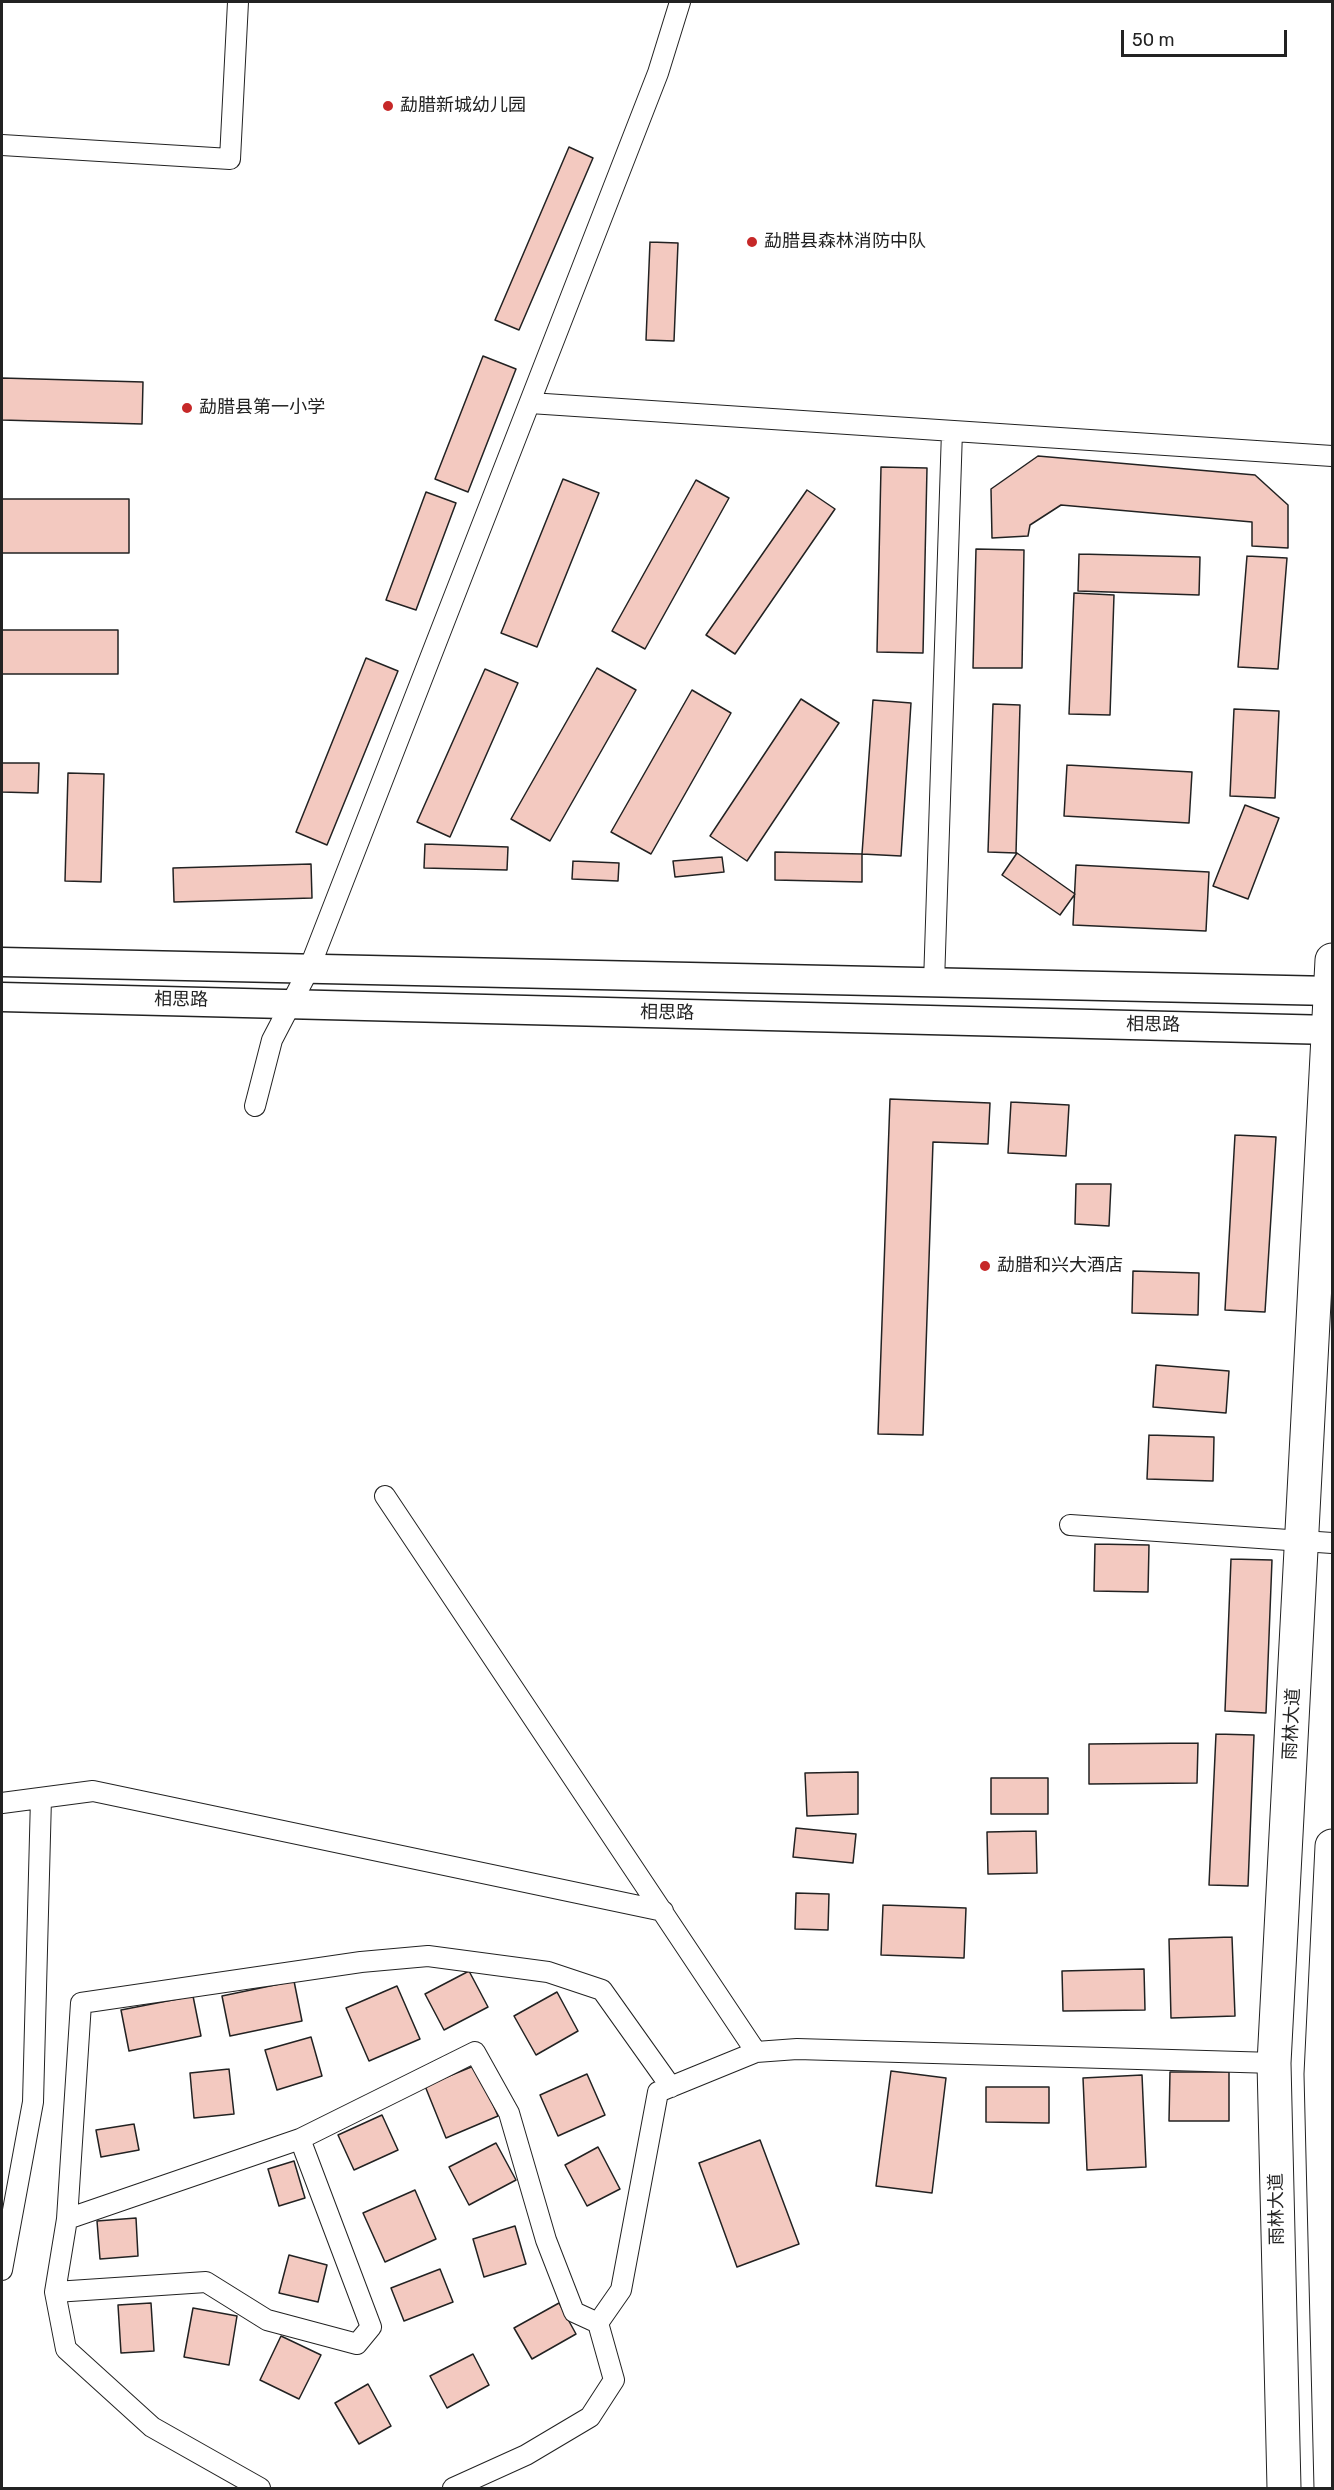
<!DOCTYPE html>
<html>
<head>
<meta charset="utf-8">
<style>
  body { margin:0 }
  #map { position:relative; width:1334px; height:2490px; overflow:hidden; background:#fff; font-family:Rubik,sans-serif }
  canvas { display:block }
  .frame { position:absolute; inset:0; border:3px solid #222; pointer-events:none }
  .scale { position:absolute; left:1121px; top:30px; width:166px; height:27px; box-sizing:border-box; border:3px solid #222; border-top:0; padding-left:8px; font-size:18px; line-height:21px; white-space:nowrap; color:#222; -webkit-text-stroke:4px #fff; paint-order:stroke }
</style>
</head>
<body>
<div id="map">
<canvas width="1334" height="2490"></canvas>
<div class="frame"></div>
<div class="scale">50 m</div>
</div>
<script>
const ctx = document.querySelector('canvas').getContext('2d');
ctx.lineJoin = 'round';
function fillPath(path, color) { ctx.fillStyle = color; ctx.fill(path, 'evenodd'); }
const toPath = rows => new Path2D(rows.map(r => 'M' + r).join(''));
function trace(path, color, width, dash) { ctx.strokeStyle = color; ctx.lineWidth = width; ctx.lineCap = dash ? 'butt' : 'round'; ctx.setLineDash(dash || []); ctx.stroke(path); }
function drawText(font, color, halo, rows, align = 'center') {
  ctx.font = font + ' Rubik,"Noto Sans SC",sans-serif'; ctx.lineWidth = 4.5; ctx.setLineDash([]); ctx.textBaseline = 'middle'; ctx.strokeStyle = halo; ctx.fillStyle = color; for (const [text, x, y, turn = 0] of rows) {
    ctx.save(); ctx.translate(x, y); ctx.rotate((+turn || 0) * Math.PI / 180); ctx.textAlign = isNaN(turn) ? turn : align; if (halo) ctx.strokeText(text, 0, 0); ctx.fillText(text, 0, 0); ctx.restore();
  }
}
const building = toPath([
  [569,147,593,158,519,330,495,320,569,147],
  [650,242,678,243,674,341,646,340,650,242],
  [483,356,516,369,468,492,435,479,483,356],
  [2,378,143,382,142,424,2,420,2,378],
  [1038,456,1255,475,1288,505,1288,548,1252,546,1252,522,1061,505,1030,525,1028,536,992,538,991,489,1038,456],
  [881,467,927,468,923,653,877,652,881,467],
  [563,479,599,493,537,647,501,633,563,479],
  [696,480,729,498,645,649,612,631,696,480],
  [807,490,835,509,735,654,706,635,807,490],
  [426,492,456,503,416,610,386,600,426,492],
  [2,499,129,499,129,553,2,553,2,499],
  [976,549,1024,550,1022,668,973,668,976,549],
  [1079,554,1200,557,1199,595,1078,591,1079,554],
  [1247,556,1287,558,1278,669,1238,667,1247,556],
  [1074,593,1114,595,1110,715,1069,714,1074,593],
  [2,630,118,630,118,674,2,674,2,630],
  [366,658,398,671,327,845,296,832,366,658],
  [597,668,636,690,550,841,511,819,597,668],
  [485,669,518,683,450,837,417,822,485,669],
  [692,690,731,713,651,854,611,832,692,690],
  [801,699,839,723,747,861,710,836,801,699],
  [873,700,911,703,901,856,862,854,873,700],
  [993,704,1020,705,1016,853,988,852,993,704],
  [1234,709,1279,711,1275,798,1230,796,1234,709],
  [2,763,39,763,38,793,2,792,2,763],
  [1067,765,1192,772,1189,823,1064,816,1067,765],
  [68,773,104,774,101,882,65,881,68,773],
  [1245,805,1279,818,1248,899,1213,886,1245,805],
  [425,844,508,847,507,870,424,868,425,844],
  [775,852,862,854,862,882,775,880,775,852],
  [1017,853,1075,894,1060,915,1002,875,1017,853],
  [722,857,724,872,675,877,673,861,722,857],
  [573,861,619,863,618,881,572,879,573,861],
  [311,864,312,898,174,902,173,868,311,864],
  [1076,865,1209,872,1206,931,1073,925,1076,865],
  [890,1099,990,1103,988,1144,933,1142,923,1435,878,1434,890,1099],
  [1011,1102,1069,1105,1066,1156,1008,1153,1011,1102],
  [1235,1135,1276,1137,1265,1312,1225,1310,1235,1135],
  [1076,1184,1111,1184,1109,1226,1075,1224,1076,1184],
  [1133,1271,1199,1273,1198,1315,1132,1313,1133,1271],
  [1156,1365,1229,1371,1226,1413,1153,1407,1156,1365],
  [1149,1435,1214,1437,1213,1481,1147,1479,1149,1435],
  [1095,1544,1149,1545,1148,1592,1094,1591,1095,1544],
  [1231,1559,1272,1560,1266,1713,1225,1711,1231,1559],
  [1216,1734,1254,1735,1248,1886,1209,1885,1216,1734],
  [1198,1743,1197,1783,1089,1784,1089,1744,1198,1743],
  [858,1772,858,1814,807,1816,805,1773,858,1772],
  [991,1778,1048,1778,1048,1814,991,1814,991,1778],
  [796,1828,856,1834,853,1863,793,1857,796,1828],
  [1036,1831,1037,1873,988,1874,987,1832,1036,1831],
  [796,1893,829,1894,828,1930,795,1929,796,1893],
  [883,1905,966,1908,964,1958,881,1955,883,1905],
  [1232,1937,1235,2016,1171,2018,1169,1939,1232,1937],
  [1144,1969,1145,2010,1063,2011,1062,1971,1144,1969],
  [469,1971,488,2007,444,2030,425,1994,469,1971],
  [294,1981,302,2021,230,2036,222,1996,294,1981],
  [397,1986,420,2039,369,2061,346,2008,397,1986],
  [557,1992,578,2031,536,2055,514,2016,557,1992],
  [193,1996,201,2036,129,2051,121,2010,193,1996],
  [311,2037,322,2076,277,2090,265,2050,311,2037],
  [476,2065,498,2116,446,2138,425,2086,476,2065],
  [229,2069,234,2114,194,2118,190,2073,229,2069],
  [891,2071,946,2078,932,2193,876,2186,891,2071],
  [1170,2072,1229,2072,1229,2121,1169,2121,1170,2072],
  [587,2074,605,2115,558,2136,540,2095,587,2074],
  [1142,2075,1146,2167,1087,2170,1083,2078,1142,2075],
  [986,2087,1049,2087,1049,2123,986,2122,986,2087],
  [382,2115,398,2150,354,2170,338,2135,382,2115],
  [134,2124,139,2150,101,2157,96,2130,134,2124],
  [760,2140,799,2244,737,2267,699,2163,760,2140],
  [496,2143,516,2180,469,2205,449,2167,496,2143],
  [598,2147,620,2189,587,2206,565,2165,598,2147],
  [294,2161,305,2198,279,2206,268,2169,294,2161],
  [415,2190,436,2239,385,2262,363,2213,415,2190],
  [136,2218,138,2256,100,2259,97,2221,136,2218],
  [515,2226,526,2264,484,2277,473,2239,515,2226],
  [289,2255,327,2265,318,2302,279,2293,289,2255],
  [440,2269,453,2302,404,2321,391,2288,440,2269],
  [151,2303,154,2351,121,2353,118,2305,151,2303],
  [559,2303,576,2334,532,2359,514,2328,559,2303],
  [193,2308,237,2316,229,2365,184,2357,193,2308],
  [281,2336,321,2355,299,2399,260,2380,281,2336],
  [473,2354,489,2385,447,2408,430,2376,473,2354],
  [368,2384,391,2426,359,2444,335,2403,368,2384]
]);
const street = toPath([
  [2,145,230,159,238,2],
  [530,403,1332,456],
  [934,983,952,431],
  [255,1106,272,1040,309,969,658,73,680,2],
  [385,1496,756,2052],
  [1070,1525,1332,1543],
  [2,1803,93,1791,663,1911],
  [67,2219,300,2139],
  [2,2270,33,2102,41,1798],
  [55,2292,206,2282,267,2320,357,2344,371,2327,300,2139,475,2052,509,2113,546,2240,574,2312,598,2323,621,2290,658,2092,756,2052,797,2049,1274,2063],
  [260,2488,152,2427,66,2349,55,2292,67,2219,81,2003,361,1962,428,1956,548,1972,602,1990,671,2087],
  [453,2488,526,2455,590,2417,614,2380,598,2323]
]);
const secondary = toPath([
  [2,962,1332,991],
  [2,997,1332,1030]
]);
const highway = toPath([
  [1284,2488,1274,2063,1332,960],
  [1331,2488,1321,2074,1332,1846]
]);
const markers = [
  [388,106,6,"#c62828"],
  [752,242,6,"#c62828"],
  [187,408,6,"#c62828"],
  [985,1266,6,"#c62828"]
];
const poiNames = [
  ["勐腊新城幼儿园",400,106],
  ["勐腊县森林消防中队",764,242],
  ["勐腊县第一小学",199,408],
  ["勐腊和兴大酒店",997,1266]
];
const streetNames = [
  ["相思路",181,1000,1],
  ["相思路",667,1013,1],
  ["相思路",1153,1025,1],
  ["雨林大道",1292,1724,-87],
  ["雨林大道",1277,2209,-91]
];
fillPath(building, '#f3c9c0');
trace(building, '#222', 1.5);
trace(street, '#222', 22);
trace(secondary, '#222', 31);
trace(highway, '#222', 35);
trace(street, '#fff', 20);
trace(secondary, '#fff', 28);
trace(highway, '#fff', 33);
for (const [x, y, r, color] of markers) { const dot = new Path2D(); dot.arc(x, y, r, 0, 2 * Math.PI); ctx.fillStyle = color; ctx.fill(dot); trace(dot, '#fff', 2); }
drawText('18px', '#222', '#fff', poiNames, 'left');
drawText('18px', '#222', '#fff', streetNames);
</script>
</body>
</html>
